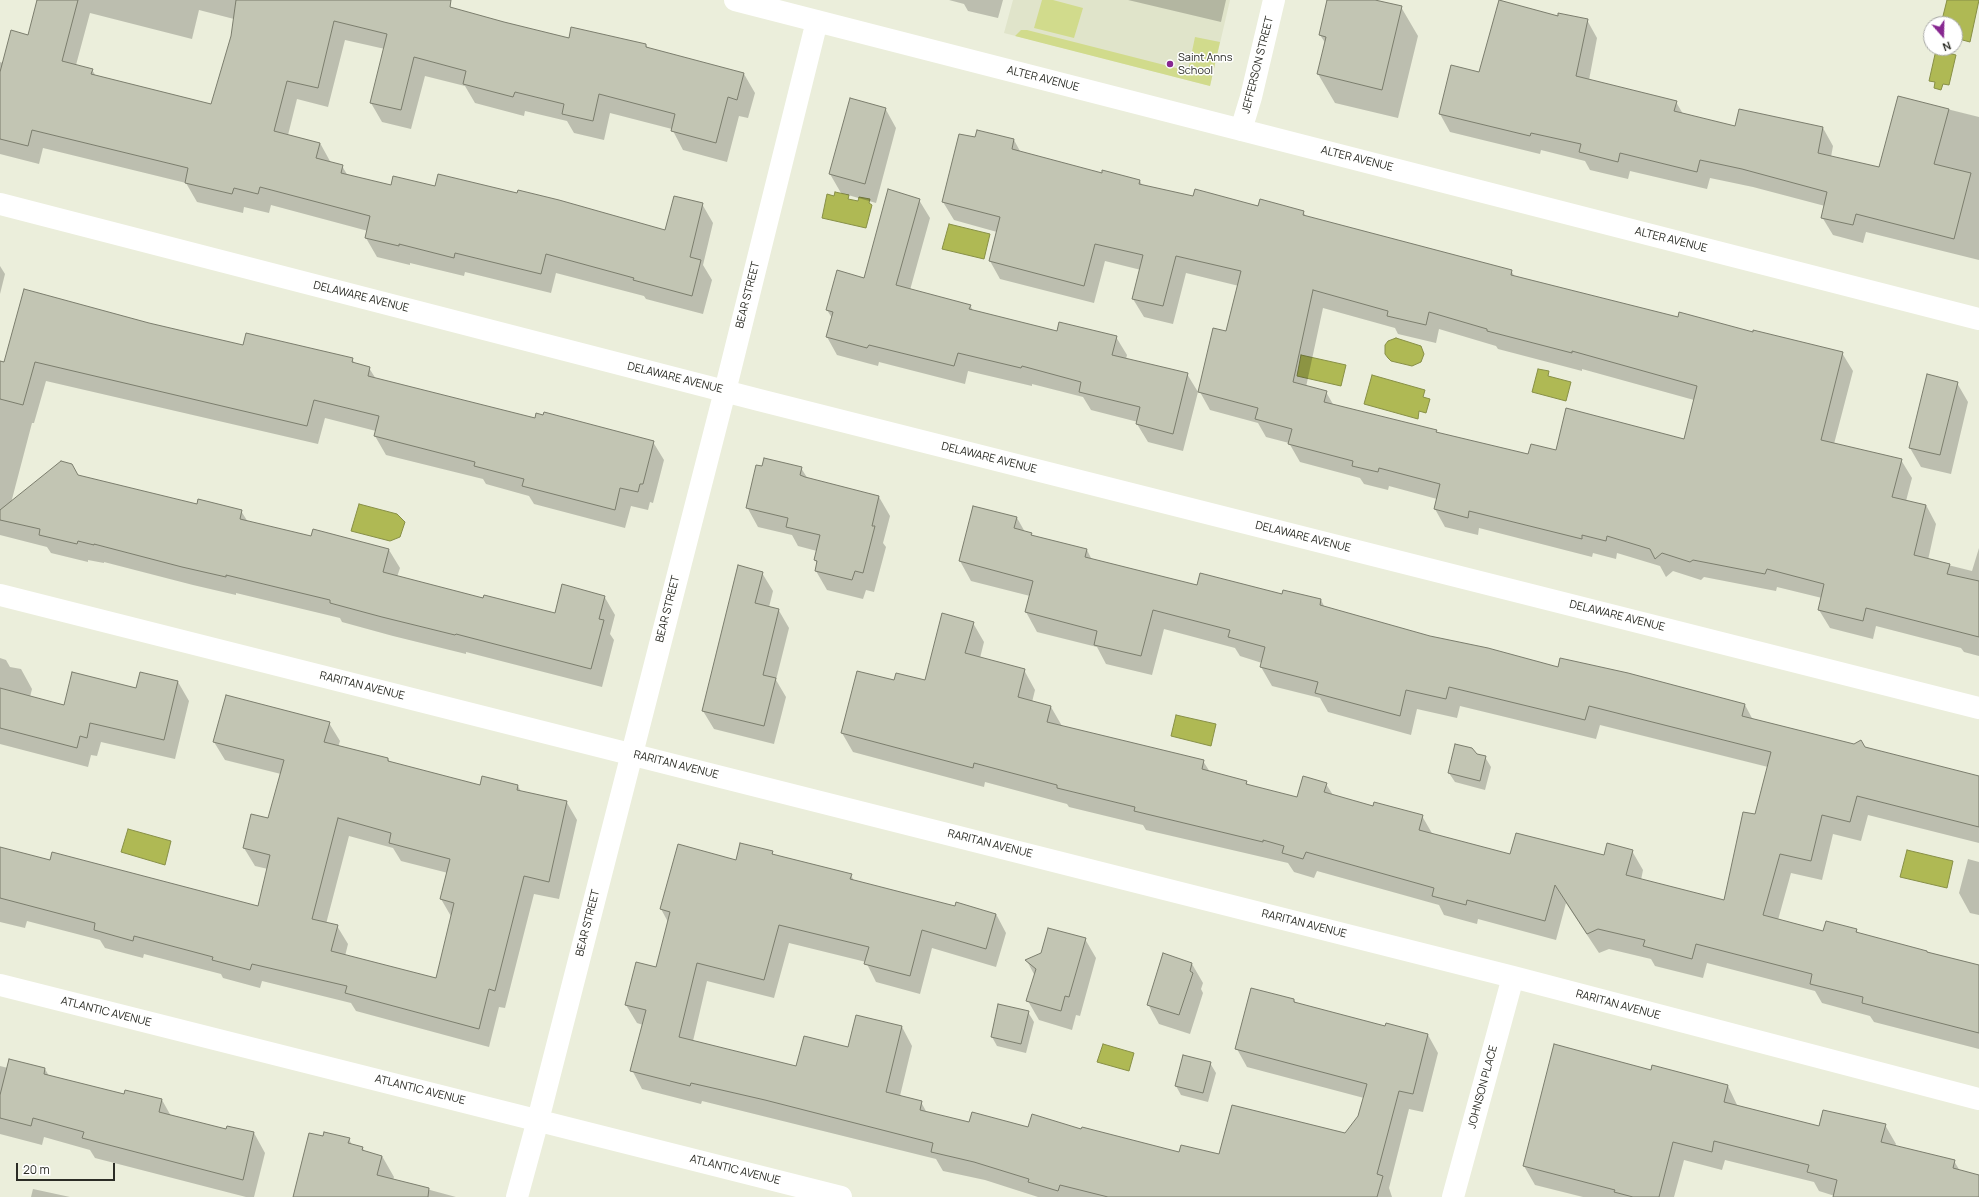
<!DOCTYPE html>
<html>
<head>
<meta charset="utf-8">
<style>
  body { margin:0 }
  #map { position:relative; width:1979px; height:1197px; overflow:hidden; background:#ebeedb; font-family:Manrope,sans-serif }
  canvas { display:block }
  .north { position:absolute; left:1923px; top:16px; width:40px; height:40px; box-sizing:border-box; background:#fff; border:1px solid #aaaba8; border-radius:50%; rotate:160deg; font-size:11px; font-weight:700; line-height:16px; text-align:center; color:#2b2c25 }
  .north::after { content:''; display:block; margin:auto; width:14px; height:18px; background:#872790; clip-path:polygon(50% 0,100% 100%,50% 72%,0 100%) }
  .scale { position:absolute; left:16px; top:1163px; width:99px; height:18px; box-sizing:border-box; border:2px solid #2b2c25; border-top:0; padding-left:5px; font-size:12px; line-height:14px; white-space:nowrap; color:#2b2c25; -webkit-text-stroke:3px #fff; paint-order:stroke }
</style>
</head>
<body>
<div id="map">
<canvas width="1979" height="1197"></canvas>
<div class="north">N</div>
<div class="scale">20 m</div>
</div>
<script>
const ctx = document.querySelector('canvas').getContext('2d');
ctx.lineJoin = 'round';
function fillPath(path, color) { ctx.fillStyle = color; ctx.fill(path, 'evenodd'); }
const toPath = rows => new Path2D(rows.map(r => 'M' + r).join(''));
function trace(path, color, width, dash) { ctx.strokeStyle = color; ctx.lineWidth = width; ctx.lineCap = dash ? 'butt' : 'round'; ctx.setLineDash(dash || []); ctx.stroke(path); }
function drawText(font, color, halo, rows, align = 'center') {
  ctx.font = font + ' Manrope,sans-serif'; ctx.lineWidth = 3; ctx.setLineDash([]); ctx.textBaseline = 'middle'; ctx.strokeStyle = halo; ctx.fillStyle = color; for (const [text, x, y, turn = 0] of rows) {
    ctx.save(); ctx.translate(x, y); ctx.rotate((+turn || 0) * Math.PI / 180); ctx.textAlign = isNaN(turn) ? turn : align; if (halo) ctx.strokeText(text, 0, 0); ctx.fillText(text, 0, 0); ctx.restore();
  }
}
const built = toPath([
  [1013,0,1230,0,1210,86,1004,33]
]);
const green = toPath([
  [1042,0,1053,0,1083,8,1074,38,1034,28],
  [1021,30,1027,30,1188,71,1195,37,1220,42,1210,86,1015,36]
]);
const water = toPath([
  [1947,0,1979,0,1970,42,1955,38,1955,24,1941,24,1947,0],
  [1936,50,1956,55,1949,85,1943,84,1941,90,1934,88,1935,82,1929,81,1936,50],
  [835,192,849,195,848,199,858,201,859,197,870,199,869,203,872,205,866,228,822,218,827,194,834,196,835,192],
  [949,224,990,234,984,259,942,249,949,224],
  [1396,338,1421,346,1424,354,1421,362,1412,366,1391,361,1388,358,1385,354,1385,345,1388,341,1396,338],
  [1301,355,1346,365,1341,386,1297,376,1301,355],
  [1538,369,1549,371,1548,376,1571,382,1566,401,1532,392,1538,369],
  [1372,375,1425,390,1423,397,1430,399,1426,413,1419,411,1418,419,1364,404,1372,375],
  [359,504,397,514,405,522,400,537,390,541,351,531,359,504],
  [1176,715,1216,724,1211,746,1171,736,1176,715],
  [128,829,171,841,165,865,121,852,128,829],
  [1907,850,1953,861,1947,888,1900,877,1907,850],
  [1103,1044,1134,1053,1129,1071,1097,1062,1103,1044]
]);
const shadow = toPath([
  [38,0,416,0,570,39,646,45,648,48,744,74,755,93,748,118,739,116,727,162,683,150,672,129,610,113,604,140,574,133,567,121,525,111,524,116,475,103,465,86,425,76,411,129,382,122,371,103,385,49,345,40,328,107,297,99,288,135,320,143,331,163,342,166,348,176,392,186,436,187,665,231,702,204,713,223,703,265,712,280,703,314,646,299,644,296,556,273,551,293,465,272,464,276,410,263,410,265,377,257,366,238,368,231,271,205,269,213,244,207,243,213,197,202,186,183,43,148,39,164,0,154,0,62,3,63,29,36],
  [199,10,234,19,232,36,212,105,96,76,92,70,76,65,90,13,192,39],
  [949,0,1003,0,998,18,968,11,964,4],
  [1128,0,1226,0,1221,22],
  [1329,0,1371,0,1401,7,1418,36,1398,118,1335,103,1318,74,1326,44,1320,35],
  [1558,17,1587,20,1597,38,1589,80,1676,102,1683,114,1735,127,1823,128,1833,146,1831,157,1880,168,1899,97,1979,117,1979,260,1866,232,1863,243,1833,235,1822,217,1825,206,1753,187,1710,178,1707,189,1630,171,1628,179,1590,170,1585,161,1541,150,1540,154,1450,132,1440,114,1451,66,1480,73],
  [885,108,896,128,876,203,841,193,830,174],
  [960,135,976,139,1014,140,1021,153,1102,174,1140,181,1142,185,1194,197,1303,211,1306,217,1511,271,1515,277,1678,319,1842,353,1853,371,1834,444,1901,460,1912,478,1906,501,1926,505,1936,524,1928,560,1972,571,1979,548,1979,656,1964,652,1961,648,1876,626,1873,639,1830,628,1819,610,1822,598,1777,587,1776,591,1704,577,1701,580,1673,571,1666,577,1660,566,1617,553,1616,559,1593,553,1592,557,1479,528,1478,535,1445,527,1435,509,1437,499,1389,486,1388,490,1364,484,1360,478,1300,462,1289,443,1266,437,1258,423,1210,410,1200,392,1227,332,1239,286,1186,273,1173,324,1144,317,1133,299,1141,270,1105,261,1094,303,1000,279,990,261,997,232,954,220,943,202],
  [1323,308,1395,328,1398,334,1436,343,1439,329,1496,346,1498,349,1582,371,1582,369,1694,400,1684,441,1529,455,1437,433,1436,431,1334,406,1326,392,1306,387],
  [919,200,930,218,910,290,970,305,973,311,1058,332,1116,337,1127,355,1126,359,1187,374,1198,392,1183,451,1148,442,1137,424,1138,422,1091,410,1083,397,1032,384,1032,386,968,371,965,384,879,362,878,366,837,355,827,337,832,318,827,310,865,279],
  [0,266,5,274,0,294],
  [149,324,244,346,352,359,355,364,369,368,376,379,536,419,653,442,664,460,653,503,650,502,648,510,631,506,625,528,534,504,529,496,486,484,483,479,386,455,375,436,376,431,325,418,318,444,46,381,34,423,32,423,11,503,78,476,198,505,241,511,248,522,312,537,389,550,400,568,397,577,483,599,556,615,604,596,615,615,610,634,614,640,602,687,466,652,466,654,393,636,342,622,340,618,236,593,236,595,193,585,104,562,104,563,88,560,88,562,51,553,47,547,0,535,0,362,5,364],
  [1957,383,1968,402,1951,474,1921,467,1910,448],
  [762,467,801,468,808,479,879,497,890,516,883,543,886,547,874,592,866,590,863,599,827,590,816,571,817,564,815,560,817,551,798,546,792,535,758,527,747,507],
  [1017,518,1025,532,1031,534,1033,536,1087,550,1092,560,1197,586,1321,600,1325,608,1430,637,1559,668,1745,705,1753,720,1864,748,1979,780,1979,843,1868,815,1861,841,1833,834,1822,880,1791,873,1778,920,1824,932,1856,929,1858,933,1979,966,1979,1049,1874,1022,1870,1016,1822,1003,1815,991,1707,963,1703,978,1655,966,1651,959,1609,949,1599,953,1566,903,1556,940,1478,919,1477,924,1444,915,1439,905,1389,891,1317,871,1314,878,1294,872,1288,863,1146,830,1143,825,1069,807,1067,804,985,782,984,787,853,752,842,733,895,681,925,681,973,623,984,642,980,658,1024,670,1035,690,1032,702,1051,707,1062,726,1203,761,1210,772,1246,782,1249,786,1298,798,1326,784,1333,795,1374,807,1422,816,1433,835,1511,855,1604,856,1632,851,1643,870,1641,880,1724,902,1755,816,1768,767,1600,725,1596,739,1460,706,1457,718,1417,709,1411,735,1328,712,1320,698,1272,686,1261,667,1262,663,1240,656,1235,648,1164,629,1152,675,1106,664,1097,647,1037,632,1026,612,1030,596,971,581,960,561],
  [762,573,773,591,769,607,778,609,789,628,776,680,786,697,774,744,714,729,703,711],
  [0,658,6,660,10,667,21,669,32,689,30,697,65,706,137,689,141,673,178,682,189,701,175,759,101,742,97,756,91,755,88,767,0,744],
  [329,723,340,741,338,747,388,759,390,763,480,786,518,786,521,792,566,801,577,820,559,899,534,894,505,1008,499,1007,489,1047,356,1011,351,1003,262,981,260,988,223,978,221,974,144,954,143,958,105,948,100,940,27,921,25,928,0,922,0,848,50,861,258,907,268,869,255,866,244,848,269,819,281,774,225,760,214,742],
  [349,836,393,848,401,861,448,873,441,899,452,918,437,980,345,956,348,944,337,926,326,924],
  [1476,755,1485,757,1491,767,1485,790,1455,782,1449,773],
  [772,852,774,856,851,875,854,881,956,907,996,914,1006,933,996,967,932,948,920,994,876,982,866,962,789,943,774,998,707,981,693,1041,797,1067,902,1027,912,1046,900,1096,921,1102,927,1113,970,1123,1029,1128,1082,1130,1180,1154,1219,1155,1346,1135,1359,1116,1364,1098,1247,1067,1237,1049,1294,1000,1296,1004,1386,1027,1428,1035,1438,1053,1423,1112,1409,1109,1389,1188,1392,1197,1038,1197,985,1180,943,1171,936,1159,702,1101,701,1104,642,1089,632,1070,643,1025,637,1023,626,1005,657,968,668,922,661,909,737,861],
  [1968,859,1979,862,1979,915,1970,913,1959,893],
  [1085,939,1096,958,1080,1016,1076,1015,1072,1030,1039,1020,1028,1001,1035,976,1027,961],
  [1192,964,1203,983,1201,989,1203,993,1190,1034,1159,1024,1148,1004],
  [1028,1012,1034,1022,1026,1053,997,1046,992,1037],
  [9,1060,45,1069,49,1076,125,1095,126,1091,162,1100,171,1116,227,1130,227,1127,254,1133,265,1153,254,1197,246,1197,95,1158,90,1150,44,1137,42,1145,0,1134,0,1066,8,1068],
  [1210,1063,1216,1073,1208,1102,1181,1095,1176,1086],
  [1653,1067,1728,1086,1738,1107,1820,1128,1885,1125,1896,1144,1895,1146,1954,1161,1960,1171,1979,1176,1979,1197,1838,1197,1819,1191,1814,1182,1725,1160,1722,1170,1684,1160,1674,1197,1583,1197,1535,1185,1524,1166,1652,1071],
  [324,1138,349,1139,352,1145,362,1147,365,1152,382,1156,394,1177,393,1180,456,1197,294,1197],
  [33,1189,70,1197,31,1197]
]);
const building = toPath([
  [37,0,78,0,62,61,93,69,91,74,211,104,231,36,236,0,451,0,450,7,504,22,569,38,571,27,646,44,646,47,744,73,737,100,728,97,716,143,671,131,675,114,599,94,593,121,562,114,564,104,515,92,513,97,463,84,466,71,414,57,401,110,370,103,387,34,334,21,318,88,287,81,274,131,320,143,316,158,343,165,341,173,391,185,393,176,435,186,438,174,517,193,518,190,559,200,665,230,674,196,703,203,690,257,701,260,692,296,633,280,634,278,546,254,541,274,455,253,454,258,399,244,399,246,365,238,370,216,260,187,258,194,234,188,232,194,185,183,188,168,32,130,28,146,0,139,0,72,11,30,28,35,37,0],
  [1327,0,1375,0,1402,6,1382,90,1317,74,1326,37,1319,35,1327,0],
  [1499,0,1558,16,1558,13,1588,19,1576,76,1677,101,1674,111,1735,126,1739,109,1823,127,1818,153,1879,167,1898,96,1949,109,1934,164,1971,173,1954,239,1856,214,1853,225,1821,218,1827,192,1742,169,1700,160,1697,172,1620,153,1618,162,1579,152,1581,144,1531,133,1530,136,1439,114,1451,65,1479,72,1499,0],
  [850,98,886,108,865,184,829,174,850,98],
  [977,130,1014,139,1012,149,1102,173,1102,170,1140,180,1139,184,1193,196,1195,189,1258,206,1260,199,1304,211,1303,215,1512,270,1511,275,1678,317,1679,312,1753,332,1753,330,1843,352,1821,440,1902,459,1892,497,1926,505,1914,555,1950,564,1947,574,1979,581,1979,637,1866,608,1863,621,1818,610,1824,584,1767,569,1765,574,1693,560,1690,562,1662,553,1655,559,1650,549,1607,536,1606,541,1582,535,1582,539,1469,511,1468,518,1434,509,1440,484,1379,468,1378,472,1352,466,1353,461,1288,444,1292,429,1255,419,1258,408,1198,392,1213,328,1226,331,1241,271,1176,256,1163,306,1132,299,1143,255,1095,244,1084,286,989,261,1000,217,942,202,959,134,975,137,977,130],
  [1313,290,1388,311,1387,316,1426,325,1429,312,1487,329,1487,331,1572,353,1572,351,1697,386,1684,439,1566,408,1556,450,1531,444,1528,454,1436,432,1437,430,1324,402,1327,391,1293,382,1313,290],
  [888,189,920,199,896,285,971,305,969,309,1057,331,1059,322,1117,336,1112,355,1188,373,1173,434,1136,424,1140,407,1079,392,1081,382,1022,366,1021,368,958,353,954,366,869,345,867,348,826,337,833,312,826,310,837,270,864,278,888,189],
  [24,289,149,323,243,345,246,333,353,358,352,362,370,367,368,376,535,418,536,413,543,415,544,412,654,441,643,484,640,484,638,492,620,488,615,510,522,486,524,479,474,466,475,462,374,436,379,416,314,400,307,426,35,362,23,405,0,399,0,361,4,362,24,289],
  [1927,374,1958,382,1940,455,1909,448,1927,374],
  [764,458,802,467,800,475,805,477,879,496,872,526,875,526,863,573,855,571,852,580,815,571,817,561,814,560,820,535,786,527,788,518,746,508,756,465,762,466,764,458],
  [61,461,72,464,78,475,197,504,198,499,242,510,240,519,311,536,313,529,389,549,383,572,483,598,484,595,555,613,562,584,605,596,599,619,604,620,591,669,456,634,455,635,382,617,330,603,330,600,226,575,226,577,182,567,94,544,94,545,78,541,77,544,39,535,40,529,0,520,0,510,61,461],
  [973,506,1017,517,1014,528,1032,533,1031,535,1087,549,1085,557,1197,585,1200,573,1282,594,1283,590,1321,599,1320,605,1430,636,1488,648,1558,667,1560,658,1628,673,1745,704,1742,716,1854,744,1861,740,1865,747,1979,776,1979,827,1857,796,1850,822,1822,815,1811,861,1780,854,1763,915,1823,931,1826,921,1857,929,1856,932,1927,951,1927,952,1979,965,1979,1033,1862,1003,1863,997,1810,984,1812,974,1696,944,1692,959,1643,946,1645,940,1598,929,1587,934,1555,885,1545,921,1467,900,1466,905,1432,896,1434,888,1377,872,1306,852,1303,859,1282,853,1284,846,1263,840,1263,842,1134,811,1135,807,1057,788,1057,785,974,763,973,768,841,733,857,671,894,680,896,673,925,680,942,613,974,622,965,653,1025,669,1018,697,1051,706,1047,722,1204,760,1202,769,1247,781,1246,784,1297,797,1303,776,1327,783,1324,792,1373,806,1374,802,1423,815,1419,830,1510,854,1516,833,1604,855,1607,843,1633,850,1626,875,1724,900,1743,812,1755,814,1771,752,1589,706,1585,720,1449,687,1446,699,1406,690,1400,716,1315,693,1318,682,1260,667,1265,647,1228,637,1230,630,1153,610,1141,656,1094,645,1097,631,1025,612,1033,581,959,561,973,506],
  [738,565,763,572,755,603,779,609,763,675,776,678,764,726,702,711,738,565],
  [72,672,136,688,140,672,178,681,164,740,90,723,87,738,80,736,77,748,0,728,0,688,64,705,72,672],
  [226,695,330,722,324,742,388,758,388,761,480,785,482,776,518,785,517,790,567,801,549,882,524,876,495,991,489,989,479,1029,345,993,347,986,252,964,250,970,212,960,213,957,134,936,133,941,94,930,95,923,0,898,0,847,50,860,52,852,258,906,270,855,243,848,251,814,268,818,284,760,213,742,226,695],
  [338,818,391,833,389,843,450,859,440,899,454,903,436,978,331,951,338,925,312,919,338,818],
  [1455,744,1472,748,1477,754,1486,756,1480,781,1448,773,1455,744],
  [740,843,773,851,772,854,852,874,850,879,955,906,956,902,996,914,986,949,922,930,910,976,864,964,869,947,779,925,764,980,697,963,679,1037,796,1066,804,1036,848,1047,856,1015,902,1026,886,1092,922,1101,920,1110,969,1122,972,1112,1028,1127,1032,1114,1081,1129,1082,1127,1179,1152,1181,1145,1219,1154,1232,1105,1345,1133,1358,1116,1367,1084,1235,1049,1251,988,1294,999,1294,1002,1385,1026,1386,1023,1428,1034,1413,1094,1399,1091,1377,1174,1383,1176,1377,1197,1108,1197,1060,1185,1058,1191,1028,1182,1029,1179,974,1162,931,1152,933,1143,765,1100,691,1083,690,1086,630,1071,646,1010,625,1005,636,962,656,967,670,912,660,909,678,844,736,860,740,843],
  [1048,928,1086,938,1069,997,1065,996,1061,1011,1026,1001,1036,969,1025,960,1041,953,1048,928],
  [1163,953,1192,963,1190,971,1193,973,1179,1015,1147,1005,1163,953],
  [998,1004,1029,1011,1021,1044,991,1037,998,1004],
  [1554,1044,1651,1070,1652,1065,1728,1085,1724,1102,1819,1126,1823,1110,1886,1124,1881,1142,1955,1160,1953,1168,1979,1175,1979,1197,1833,1197,1837,1180,1807,1172,1809,1165,1714,1141,1712,1152,1673,1142,1659,1197,1633,1197,1614,1192,1615,1190,1523,1166,1554,1044],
  [1183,1055,1211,1062,1203,1093,1175,1086,1183,1055],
  [9,1059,45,1068,44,1074,124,1094,125,1090,162,1099,159,1112,226,1129,227,1126,254,1132,243,1180,82,1138,84,1132,33,1118,31,1126,0,1118,0,1095,9,1059],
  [324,1132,350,1138,348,1143,363,1147,362,1150,382,1156,377,1175,429,1188,428,1197,293,1197,309,1133,323,1136,324,1132]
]);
const street = toPath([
  [735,0,1979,319],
  [1241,130,1251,97,1274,0],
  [0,204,759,400,1979,708],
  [0,595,1513,977,1979,1099],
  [0,985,841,1197],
  [517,1197,538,1120,725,391,817,21],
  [1453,1197,1513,977]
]);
const markers = [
  [1170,64,4,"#872790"]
];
const poiNames = [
  ["Saint Anns",1178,58],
  ["School",1178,71]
];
const streetNames = [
  ["JEFFERSON STREET",1258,65,-76],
  ["ALTER AVENUE",1043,79,14],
  ["ALTER AVENUE",1357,159,14],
  ["ALTER AVENUE",1671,240,14],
  ["BEAR STREET",748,295,-76],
  ["DELAWARE AVENUE",361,297,14],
  ["DELAWARE AVENUE",675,378,14],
  ["DELAWARE AVENUE",989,458,14],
  ["DELAWARE AVENUE",1303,537,14],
  ["BEAR STREET",668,609,-76],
  ["DELAWARE AVENUE",1617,616,14],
  ["RARITAN AVENUE",362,686,14],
  ["RARITAN AVENUE",676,765,14],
  ["RARITAN AVENUE",990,844,14],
  ["BEAR STREET",588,923,-76],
  ["RARITAN AVENUE",1304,924,14],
  ["RARITAN AVENUE",1618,1005,15],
  ["ATLANTIC AVENUE",106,1012,14],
  ["JOHNSON PLACE",1483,1087,-75],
  ["ATLANTIC AVENUE",420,1090,14],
  ["ATLANTIC AVENUE",735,1170,14]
];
fillPath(built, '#e0e4ca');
fillPath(green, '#d1db8c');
fillPath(water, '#afb954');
trace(water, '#878f46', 1);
fillPath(shadow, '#0003');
fillPath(building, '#c2c5b3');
trace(building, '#7b7d6d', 1);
trace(street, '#fff', 22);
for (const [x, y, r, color] of markers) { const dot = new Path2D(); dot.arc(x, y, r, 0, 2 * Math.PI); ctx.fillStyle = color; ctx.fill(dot); trace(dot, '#fff', 1.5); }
drawText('11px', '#2b2c25', '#fff', poiNames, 'left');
drawText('11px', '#2b2c25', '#fff', streetNames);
</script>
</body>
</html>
